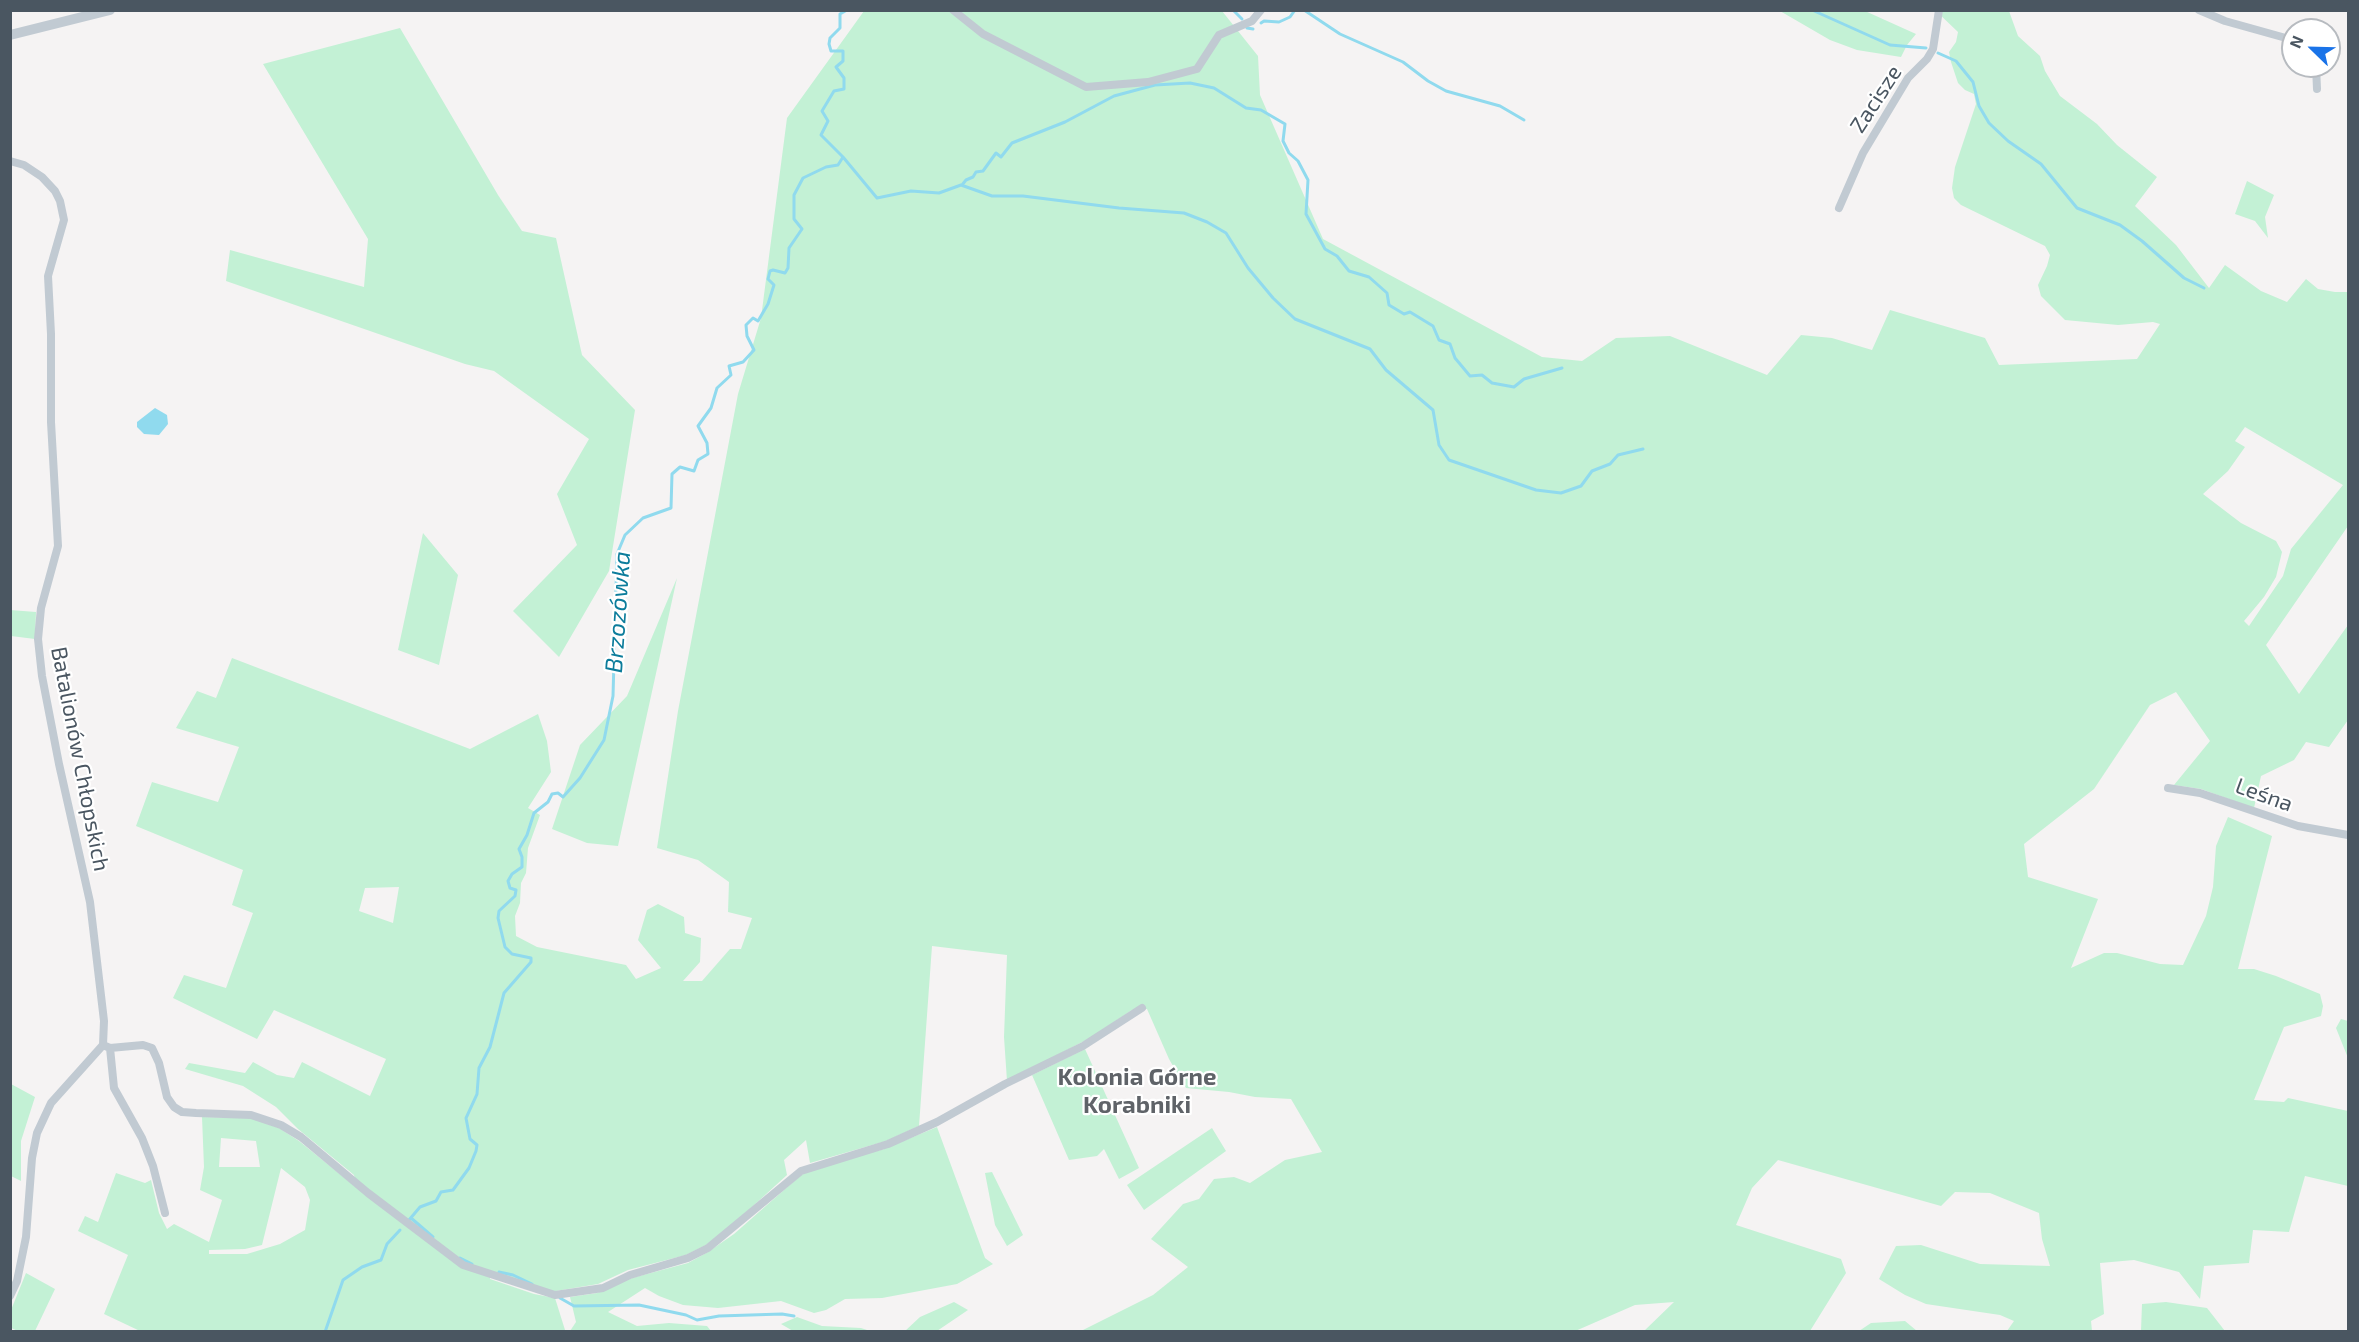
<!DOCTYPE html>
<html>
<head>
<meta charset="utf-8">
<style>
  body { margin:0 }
  #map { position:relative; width:2359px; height:1342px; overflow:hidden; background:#f5f3f3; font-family:"Exo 2",sans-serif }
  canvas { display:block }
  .frame { position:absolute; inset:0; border:12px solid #4a5661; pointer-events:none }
  .north { position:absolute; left:2281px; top:18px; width:60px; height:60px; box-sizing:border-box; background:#fff; border:2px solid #b7bbc0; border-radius:50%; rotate:293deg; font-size:16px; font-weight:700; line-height:24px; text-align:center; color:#4a5661 }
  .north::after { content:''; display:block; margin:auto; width:21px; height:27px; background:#1a73e8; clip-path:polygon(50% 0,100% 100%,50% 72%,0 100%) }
</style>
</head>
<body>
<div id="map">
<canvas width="2359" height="1342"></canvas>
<div class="frame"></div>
<div class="north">N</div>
</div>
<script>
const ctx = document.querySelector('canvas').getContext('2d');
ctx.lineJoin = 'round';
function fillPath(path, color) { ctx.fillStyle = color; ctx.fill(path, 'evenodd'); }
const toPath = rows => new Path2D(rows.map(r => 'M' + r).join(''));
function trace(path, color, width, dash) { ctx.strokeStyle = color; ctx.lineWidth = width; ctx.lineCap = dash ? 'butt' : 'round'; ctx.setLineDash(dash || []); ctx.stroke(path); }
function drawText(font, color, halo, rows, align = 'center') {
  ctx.font = font + ' "Exo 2",sans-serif'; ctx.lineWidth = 4.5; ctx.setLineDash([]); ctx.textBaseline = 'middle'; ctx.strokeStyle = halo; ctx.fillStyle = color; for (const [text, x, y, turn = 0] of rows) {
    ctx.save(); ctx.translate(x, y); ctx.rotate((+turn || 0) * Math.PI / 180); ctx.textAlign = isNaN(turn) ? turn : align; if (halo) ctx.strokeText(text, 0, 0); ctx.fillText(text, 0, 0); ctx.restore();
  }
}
const green = toPath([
  [864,11,1222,11,1258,56,1260,95,1323,239,1542,357,1582,361,1616,338,1670,336,1767,375,1801,335,1832,338,1872,350,1890,310,1985,338,1999,365,2137,359,2160,324,2153,322,2118,325,2065,320,2041,296,2038,285,2047,266,2050,255,2045,246,1961,205,1954,198,1952,188,1955,167,1976,104,1974,94,1965,90,1958,83,1951,62,1949,52,1956,42,1958,32,1936,11,2009,11,2018,36,2040,56,2045,71,2060,96,2097,124,2117,145,2157,177,2135,206,2176,245,2209,288,2225,265,2261,291,2287,302,2306,279,2318,289,2335,292,2348,292,2348,526,2266,645,2299,694,2348,625,2348,720,2329,747,2306,742,2294,760,2261,776,2254,808,2201,789,2174,785,2210,741,2176,692,2150,705,2094,789,2024,844,2028,877,2098,899,2071,968,2104,953,2117,953,2160,964,2183,965,2206,916,2213,887,2216,846,2228,817,2272,836,2238,969,2254,969,2276,976,2320,994,2323,1006,2321,1016,2284,1027,2254,1100,2284,1102,2288,1098,2348,1111,2348,1186,2305,1176,2289,1232,2253,1230,2249,1263,2204,1266,2200,1299,2179,1272,2134,1260,2100,1263,2104,1314,2091,1321,2092,1331,2007,1331,2014,1321,2000,1315,1926,1304,1905,1295,1879,1279,1896,1246,1921,1245,1980,1264,2050,1266,2042,1239,2039,1213,1990,1193,1955,1192,1941,1206,1778,1160,1752,1188,1736,1225,1841,1259,1846,1273,1810,1331,1644,1331,1674,1302,1635,1305,1573,1332,1081,1331,1153,1295,1188,1267,1151,1239,1183,1204,1199,1199,1214,1179,1234,1177,1250,1183,1285,1160,1322,1152,1291,1099,1255,1097,1229,1092,1186,1088,1169,1059,1147,1009,1132,1010,1090,1038,1007,1081,1004,1037,1007,955,932,946,919,1126,886,1141,810,1163,806,1140,784,1160,787,1175,729,1228,706,1245,686,1255,628,1270,598,1284,550,1292,491,1272,490,1279,534,1294,555,1298,565,1330,140,1331,104,1314,128,1255,78,1231,85,1216,98,1222,116,1173,145,1183,151,1180,159,1213,167,1229,174,1224,209,1242,222,1200,200,1190,204,1167,202,1117,250,1118,279,1128,299,1141,357,1188,354,1175,298,1129,276,1107,243,1086,185,1069,189,1063,245,1073,253,1062,277,1075,294,1078,302,1062,370,1096,386,1059,274,1010,257,1039,173,998,184,975,226,988,253,913,232,905,243,870,136,826,152,782,218,802,239,747,176,728,197,691,216,698,232,658,470,749,538,714,547,741,551,772,528,808,540,815,528,848,526,873,521,883,520,903,515,916,516,936,537,947,626,965,636,979,661,968,638,940,647,910,658,904,684,917,685,933,701,938,700,962,683,981,702,981,730,949,741,949,752,918,728,912,729,882,698,860,657,848,678,711,738,394,761,318,787,118],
  [2245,427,2343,485,2291,549,2283,576,2249,626,2244,621,2264,597,2276,577,2282,552,2276,541,2241,523,2203,494,2228,471,2245,447,2235,441],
  [399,887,393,923,359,911,365,888],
  [221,1138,256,1141,260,1167,219,1167],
  [281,1168,305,1187,310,1200,305,1230,280,1244,247,1254,209,1254,209,1250,245,1249,262,1245],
  [1780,11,1865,11,1916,34,1907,45,1901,57,1857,50,1830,40],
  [400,28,498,195,522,231,556,238,582,355,635,410,609,571,559,657,513,611,577,545,557,494,589,439,494,371,465,364,226,281,230,250,364,287,368,239,263,64],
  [2247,181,2274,195,2265,217,2268,238,2255,221,2235,214],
  [423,533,458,575,439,665,398,650],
  [677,578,618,846,587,843,552,829,580,745,627,696],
  [10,610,36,612,35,639,11,636],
  [2341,1019,2348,1021,2348,1058,2336,1028],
  [1085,1049,1139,1168,1119,1179,1104,1149,1097,1156,1069,1160,1032,1075],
  [11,1084,35,1097,21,1141,21,1181,11,1176],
  [937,1127,985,1258,993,1264,957,1284,882,1298,845,1299,826,1310,814,1313,781,1301,718,1308,683,1305,659,1296,645,1288,608,1312,637,1326,669,1323,707,1326,711,1331,570,1331,576,1322,570,1297,597,1293,632,1278,688,1263,708,1252,734,1234,801,1175,817,1168,884,1149],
  [1212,1128,1226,1151,1144,1210,1127,1185],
  [992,1172,1023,1235,1007,1246,995,1225,985,1173],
  [26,1273,55,1289,35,1331,18,1331,11,1328,11,1310],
  [954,1302,968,1310,937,1331,905,1331,920,1317],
  [2166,1302,2207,1308,2225,1331,2141,1331,2142,1304],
  [797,1317,822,1326,861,1328,870,1331,793,1331,781,1324],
  [1905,1321,1917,1331,1859,1331,1871,1323]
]);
const water = toPath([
  [155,408,167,415,168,424,159,435,144,434,137,427,137,422]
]);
const stream = toPath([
  [1233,10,1242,19],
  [1304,10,1340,34,1403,62,1428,81,1446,91,1500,106,1524,120],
  [1812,10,1890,45,1926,48],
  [1261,23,1264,21,1279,22,1290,17,1295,10],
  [1247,28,1253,29],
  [1938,53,1956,61,1973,82,1979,106,1989,123,2008,141,2041,164,2077,208,2120,225,2142,241,2184,278,2204,288],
  [843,157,877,198,911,191,939,193,961,185,992,196,1023,196,1119,208,1184,213,1207,222,1226,233,1248,268,1273,298,1295,319,1370,349,1386,370,1433,410,1439,445,1449,460,1536,490,1561,493,1581,486,1592,471,1610,464,1618,455,1643,449],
  [962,185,966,180,973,177,976,172,983,171,996,153,1001,157,1012,143,1065,122,1114,96,1155,85,1190,83,1214,88,1246,108,1261,110,1285,124,1283,141,1289,153,1298,161,1308,180,1306,214,1325,249,1337,256,1349,271,1369,277,1387,293,1389,305,1404,314,1410,312,1433,326,1439,340,1450,344,1455,358,1470,376,1482,375,1492,383,1514,387,1524,379,1562,368],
  [411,1218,433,1237],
  [409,1220,420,1207,436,1201,441,1192,453,1190,469,1168,476,1151,477,1145,470,1139,466,1118,477,1094,479,1068,490,1047,504,993,531,962,531,958,512,954,505,947,498,918,499,911,515,896,516,890,510,888,508,881,512,874,522,867,522,857,519,849,527,835,534,813,548,802,552,794,558,793,563,797,580,778,604,740,613,696,617,554,625,535,643,518,671,508,672,474,680,467,694,471,698,460,708,454,707,443,698,426,711,408,717,388,731,375,729,366,743,362,754,350,747,336,746,325,753,318,758,321,768,304,774,285,768,279,770,271,773,270,785,273,788,268,789,248,802,229,794,219,794,195,803,178,826,167,838,165,843,157,821,135,828,121,822,111,834,91,844,89,844,78,836,67,843,61,843,51,831,51,829,44,830,38,840,28,840,14,847,10],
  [460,1258,472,1264],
  [499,1272,513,1275,532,1284],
  [560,1298,574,1306,639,1305,686,1315,697,1320,719,1316,782,1314,794,1316],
  [325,1332,343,1280,362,1267,381,1260,387,1244,400,1230]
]);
const minor = toPath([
  [953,10,983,34,1086,87,1148,82,1197,69,1219,35,1252,21,1261,10],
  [2199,10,2225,21,2293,40],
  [2316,66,2317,89],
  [10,161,24,165,42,177,55,191,60,201,64,220,48,276,51,334,51,422,58,546,41,608,38,639,42,676,59,764,90,902,104,1021,103,1045,51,1103,37,1133,32,1158,26,1237,17,1281,10,1296],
  [1839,208,1863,153,1908,78,1927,59,1933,49,1939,10],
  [2168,788,2200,793,2298,826,2348,835],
  [103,1045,110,1048,143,1045,152,1048,159,1063,167,1097,174,1107,182,1112,196,1113,251,1115,281,1125,301,1137,368,1193,463,1265,555,1295,603,1288,630,1275,688,1258,708,1248,801,1171,888,1144,937,1122,1005,1084,1083,1046,1142,1008],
  [110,1048,114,1088,142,1138,153,1166,165,1213]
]);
const tertiary = toPath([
  [10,35,110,10]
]);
const streetNames = [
  ["Zacisze",1876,99,-57],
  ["Batalionów Chłopskich",80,759,79],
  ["Leśna",2264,795,20]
];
const waterNames = [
  ["Brzozówka",618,612,-86]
];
const neighbourhoodNames = [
  ["Kolonia Górne",1137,1077],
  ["Korabniki",1137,1105]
];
fillPath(green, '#c3f1d5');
fillPath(water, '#90daee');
trace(stream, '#90daee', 3);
trace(minor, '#c1cad2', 8);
trace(tertiary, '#c1cad2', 10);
drawText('22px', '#4a5661', '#fff', streetNames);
drawText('italic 24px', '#0c7c9b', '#fff', waterNames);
drawText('bold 24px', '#5f6368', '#fff', neighbourhoodNames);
</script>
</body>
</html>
